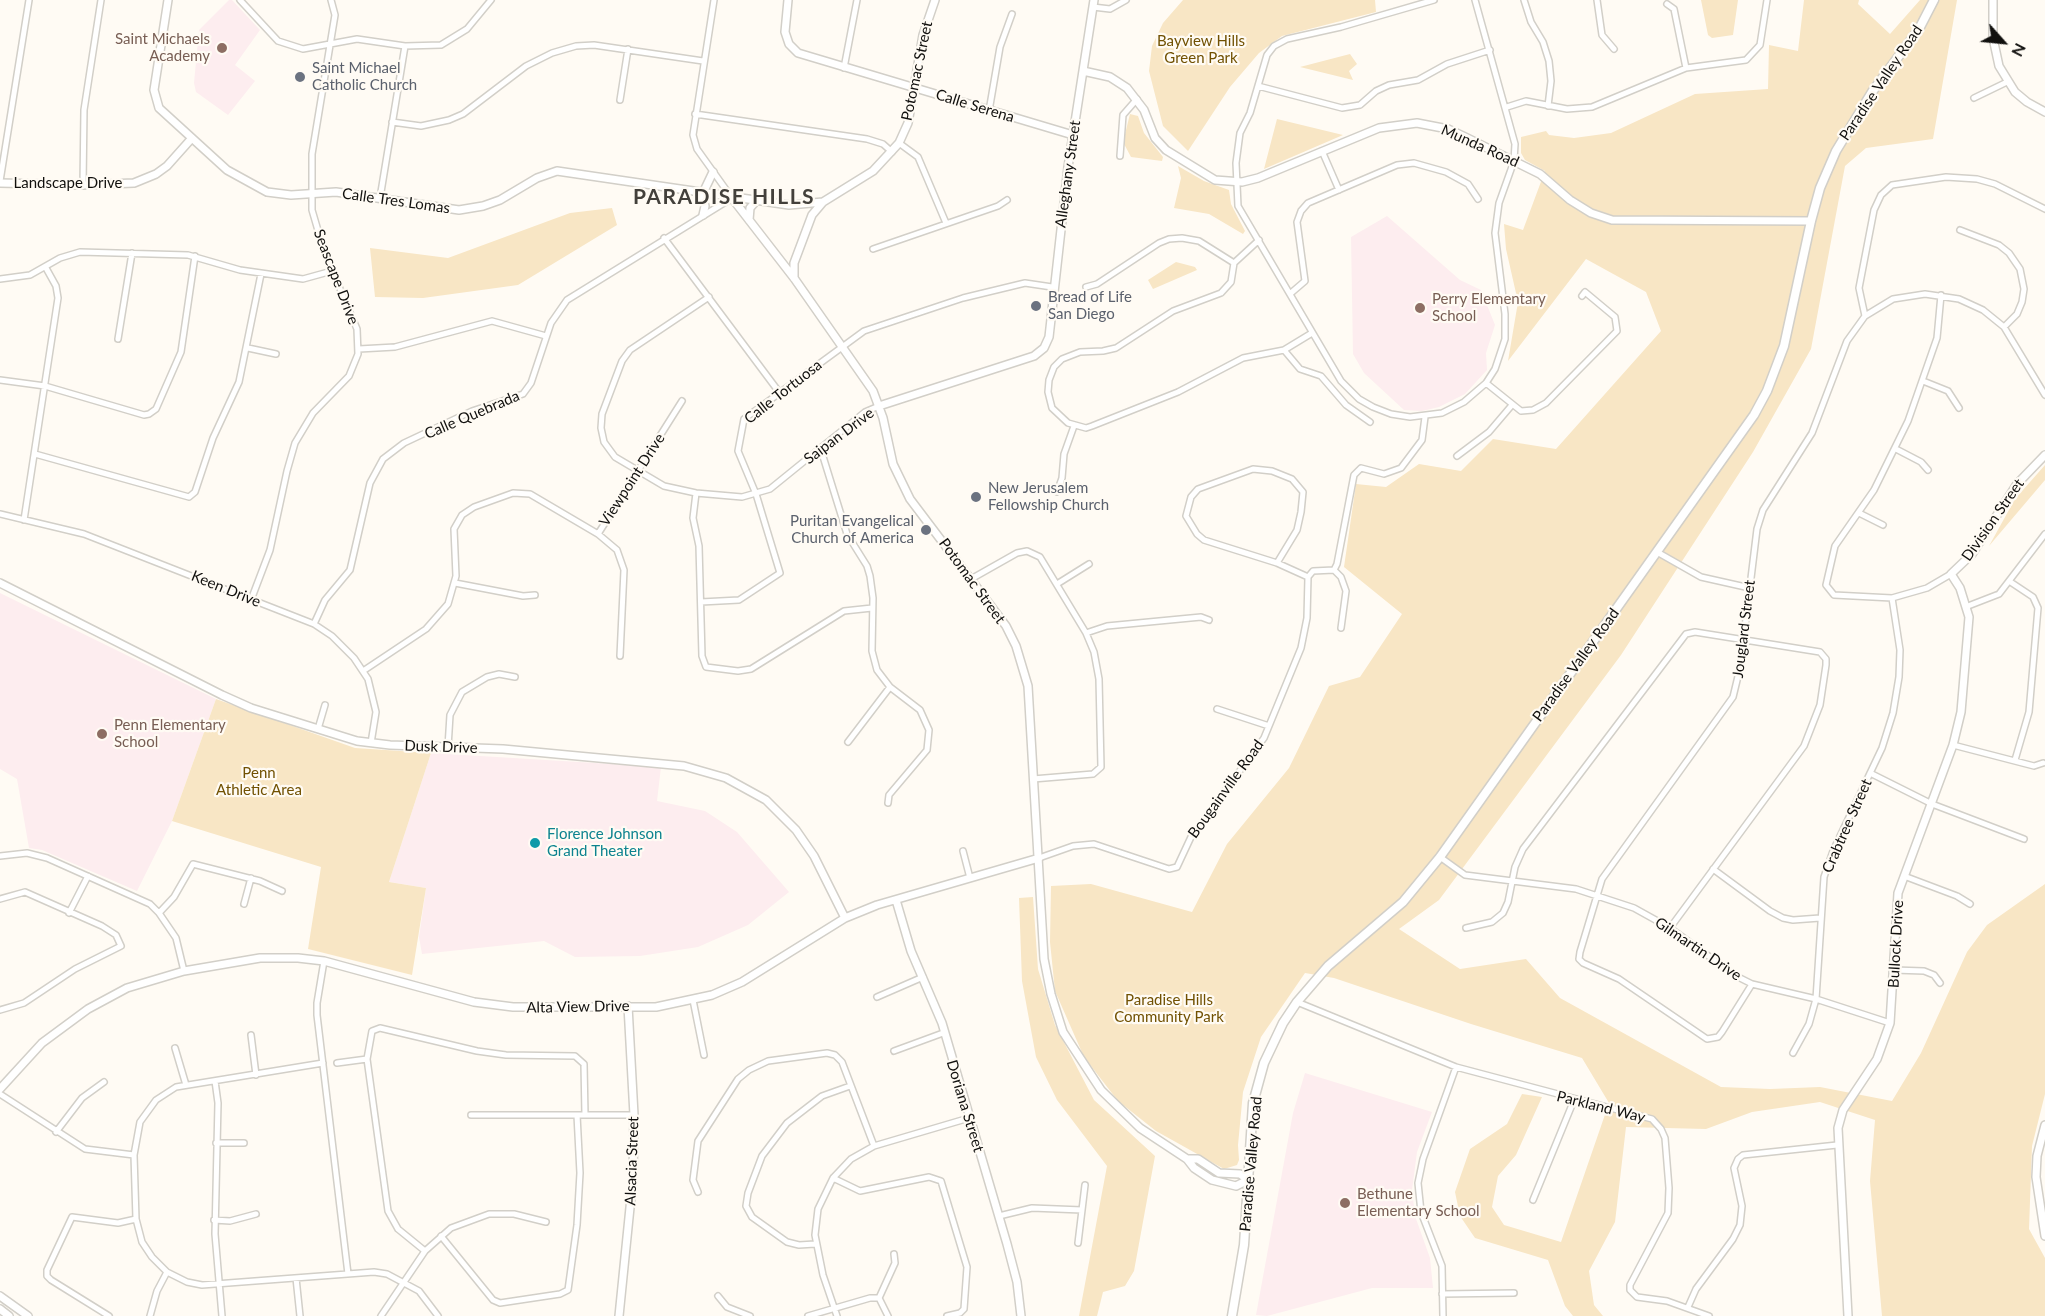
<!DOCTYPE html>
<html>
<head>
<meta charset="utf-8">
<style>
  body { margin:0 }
  #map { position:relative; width:2045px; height:1316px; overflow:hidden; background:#fffbf4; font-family:Lato,sans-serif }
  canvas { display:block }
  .north { position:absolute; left:1973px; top:12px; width:60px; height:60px; -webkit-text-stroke:4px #fffbf4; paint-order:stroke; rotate:117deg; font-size:16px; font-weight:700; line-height:24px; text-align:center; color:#11100e }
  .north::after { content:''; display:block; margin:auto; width:21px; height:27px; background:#11100e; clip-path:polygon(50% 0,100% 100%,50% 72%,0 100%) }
</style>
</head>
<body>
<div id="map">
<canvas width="2045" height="1316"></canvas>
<div class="north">N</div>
</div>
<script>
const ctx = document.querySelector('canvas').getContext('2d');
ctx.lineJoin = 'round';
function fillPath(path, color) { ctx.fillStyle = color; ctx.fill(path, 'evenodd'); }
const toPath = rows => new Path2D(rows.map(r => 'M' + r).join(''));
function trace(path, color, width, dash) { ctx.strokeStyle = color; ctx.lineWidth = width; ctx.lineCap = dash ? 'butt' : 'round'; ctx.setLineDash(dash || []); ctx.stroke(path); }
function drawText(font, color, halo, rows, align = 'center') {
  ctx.font = font + ' Lato,sans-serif'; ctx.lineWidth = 4.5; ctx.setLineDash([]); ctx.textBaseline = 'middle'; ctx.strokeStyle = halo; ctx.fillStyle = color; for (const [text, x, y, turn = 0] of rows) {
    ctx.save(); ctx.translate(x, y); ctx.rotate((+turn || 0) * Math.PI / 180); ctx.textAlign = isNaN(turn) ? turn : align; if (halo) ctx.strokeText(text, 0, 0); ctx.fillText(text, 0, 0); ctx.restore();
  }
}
const education = toPath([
  [229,0,232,0,260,30,235,65,255,81,228,115,196,92,194,83,199,30],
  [1387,216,1460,280,1481,290,1495,325,1486,353,1487,370,1465,394,1439,407,1422,411,1404,410,1364,373,1353,354,1351,237],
  [0,593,216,699,172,821,137,891,42,850,29,848,17,779,0,769],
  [431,753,661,767,657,801,705,811,737,832,789,892,748,925,698,947,640,956,575,957,544,941,422,954,419,937,426,888,389,882],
  [1305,1073,1432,1112,1417,1152,1412,1190,1415,1216,1430,1258,1433,1288,1372,1288,1267,1316,1256,1315,1293,1113]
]);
const green = toPath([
  [1183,0,1375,0,1376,12,1282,36,1259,53,1230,87,1188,151,1163,126,1149,71,1152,46,1163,23],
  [1701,0,1738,0,1733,35,1712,38,1708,35],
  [1804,0,1859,0,1858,4,1890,34,1920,0,1957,0,1933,139,1866,148,1845,166,1811,349,1753,452,1621,655,1439,900,1399,929,1460,969,1526,959,1560,998,1721,1087,1770,1089,1820,1087,1892,1101,1921,1053,1967,952,1987,925,2045,884,2045,1094,2032,1146,2029,1229,2045,1258,2045,1316,1882,1316,1870,1181,1875,1120,1820,1102,1752,1112,1706,1129,1626,1127,1615,1222,1589,1271,1594,1305,1603,1316,1573,1316,1565,1306,1548,1260,1475,1238,1460,1216,1455,1192,1470,1149,1507,1124,1522,1094,1542,1097,1516,1155,1498,1176,1492,1207,1504,1225,1561,1242,1609,1103,1582,1058,1471,1024,1334,978,1305,973,1261,1037,1243,1092,1238,1145,1239,1160,1237,1165,1224,1169,1156,1131,1118,1101,1084,1057,1055,991,1050,942,1051,886,1091,884,1192,912,1227,844,1289,768,1329,686,1360,677,1402,614,1344,567,1356,484,1386,487,1419,464,1461,471,1493,439,1556,449,1661,331,1646,292,1586,259,1508,361,1518,302,1506,249,1504,224,1523,230,1545,171,1525,160,1521,153,1521,137,1546,131,1549,135,1574,138,1611,133,1695,94,1768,89,1769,45,1798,51],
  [1350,54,1357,64,1349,71,1353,80,1300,67],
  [1130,114,1138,116,1144,133,1163,157,1162,161,1131,157,1123,142],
  [1277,119,1343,135,1264,169],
  [1178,166,1204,181,1229,190,1231,204,1245,231,1243,234,1209,214,1174,208,1181,178],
  [612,208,617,225,518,285,423,298,375,297,370,248,448,258,570,213],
  [1176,262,1195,267,1197,270,1153,289,1148,280],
  [2045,465,2045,480,1989,546,2015,499],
  [216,699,355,748,431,753,389,882,426,888,412,975,308,949,321,867,172,821],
  [1033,897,1038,969,1055,1025,1094,1100,1155,1156,1134,1271,1125,1286,1103,1292,1097,1316,1079,1316,1107,1166,1057,1100,1036,1057,1022,981,1019,898]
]);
const street = toPath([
  [240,0,278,41,303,49,357,39,405,46,441,45,467,29,491,0],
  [1434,0,1341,27,1287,39,1274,46,1267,55,1250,113,1240,133,1236,163,1238,206,1341,381,1359,399,1373,407,1391,414,1410,417,1442,413,1464,402,1486,383,1495,369,1505,339,1505,314,1495,233,1499,203,1514,161,1515,144,1475,0],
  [1524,0,1531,22,1543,42,1549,61,1551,81,1548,106],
  [1597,0,1602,35,1614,49],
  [1667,4,1674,9,1686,68],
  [1093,7,1110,9,1126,0],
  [844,68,857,0],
  [1258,86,1342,108,1360,105,1376,91,1389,85,1418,80,1447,64,1490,50],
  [1974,98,2007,82],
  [620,100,628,49],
  [1507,107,1526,101,1567,109,1592,107,1686,68,1746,60,1760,45,1767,0],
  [989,111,1000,47,1012,14],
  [695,114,867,139,883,144,892,152],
  [392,122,421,126,449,120,463,114,526,66,552,53,576,46,594,45,703,61],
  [899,143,918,157,946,223],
  [1322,151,1339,190],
  [1120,156,1123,115,1137,99],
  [0,181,29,0],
  [83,185,84,110,101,0],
  [380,198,405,46],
  [1960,230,1999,245,2009,253,2020,269,2024,289,2022,302,2017,314,2004,327],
  [664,238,779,392],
  [1259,240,1234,263,1231,282,1221,293,1173,311,1116,348,1103,351,1080,352,1062,359,1054,367,1049,380,1048,392,1052,408,1068,423,1086,428,1092,426,1178,392,1243,358,1284,350,1312,333],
  [873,249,998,206,1007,200],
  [0,279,30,275,60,258,80,252,188,255,240,270,303,279,332,271],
  [1086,287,1097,284,1159,243,1169,239,1182,238,1199,241,1234,263],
  [1291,293,1305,281,1297,222,1301,211,1308,203,1397,165,1414,163,1446,172,1468,184,1478,199],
  [1941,295,1937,338,1908,421,1874,490,1835,546,1826,585,1834,595,1892,598,1927,588,1951,574],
  [709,297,630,350,622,361,602,414,601,428,604,442,615,457,664,486,696,493,742,497,770,489,865,412,879,406],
  [1865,316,1859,288,1874,210,1881,195,1892,185,1946,177,1977,179,1995,184,2045,209],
  [118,339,132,253],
  [248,348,276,354],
  [359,349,395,347,492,321,546,336],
  [1284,350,1300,369,1321,376,1346,405,1370,422],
  [0,380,45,386,144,415,149,414,156,409,181,352,195,256],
  [1923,381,1948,391,1959,408],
  [1486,383,1521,411,1533,410,1546,403,1617,331,1615,317,1585,292,1582,296],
  [1896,449,1921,462,1928,470],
  [821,450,847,534,867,566,870,576,873,598,872,651,877,670,890,687,920,710,929,730,927,750,889,795,888,803],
  [35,454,189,497,195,492,213,438,239,382,261,274],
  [1457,456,1489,432,1512,405],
  [1057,492,1062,478,1064,454,1074,426],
  [696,493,693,518,699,546,702,656,706,667,738,671,751,669,844,611,872,608],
  [1859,513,1883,525],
  [0,514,84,534,314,624,332,636,354,658,368,679,376,712,371,743],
  [24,520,58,298,56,286,46,268],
  [598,534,682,401],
  [1657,552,1701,577,1750,588],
  [1277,563,1297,530,1301,512,1303,492,1292,479,1272,471,1253,469,1198,489,1191,497,1186,516,1197,534,1204,540,1277,563,1308,577],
  [1334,570,1341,577,1346,591,1341,628],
  [971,579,1017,553,1027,551,1040,557,1086,633,1094,652,1099,679,1101,767,1093,774,1033,779],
  [2009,581,2033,597,2038,608,2029,712,2015,760],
  [455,583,523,596,535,595],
  [1057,584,1089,564],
  [251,600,270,550,287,471,295,443,313,413,349,376,358,354,357,329,324,251,312,210,312,154,335,15,331,0],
  [701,602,739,600,780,573,756,494,738,451,744,419,864,331,963,298,1025,283,1052,287],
  [1968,606,1999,594,2045,534],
  [314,624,325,600,350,570,370,483,383,459,404,443,472,411,523,394,531,383,551,323,567,300,732,198,697,149,693,135,714,0],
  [1086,633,1107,626,1201,617,1209,620],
  [363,671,426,629,448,604,456,576,454,529,462,515,474,507,513,493,530,494,598,534,617,550,624,570,620,656],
  [1217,709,1269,726],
  [318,729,325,705],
  [848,742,890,687],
  [1953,745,2034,766,2043,763],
  [448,747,450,715,462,692,487,677,499,674,515,677],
  [1870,773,1932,804,2024,839],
  [963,851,970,878],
  [0,856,27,853,47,858,150,904,159,913,176,938,184,971],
  [1440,857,1465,875,1576,889,1634,908,1670,928,1736,976,1752,984,1816,999,1890,1023],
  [1039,858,1073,846,1094,844,1169,869,1177,867,1191,837,1264,738,1301,648,1307,618,1308,577,1313,571,1334,570,1337,564,1354,475,1361,468,1384,474,1401,468,1422,440,1425,417],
  [1713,869,1770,911,1783,918,1793,920,1820,918],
  [1904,876,1957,896,1970,904],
  [0,899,25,892,102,926,116,935,121,946,75,969,24,1003,0,1010],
  [244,904,251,878],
  [69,913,88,876],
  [159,913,174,897,193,864,260,881,282,891],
  [1466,928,1492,922,1503,913,1508,902,1515,867,1523,849,1686,634,1695,632,1820,652,1826,659,1826,665,1820,705,1804,746,1670,928],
  [324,961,317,1003,317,1015,348,1274],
  [1894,970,1924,971,1934,975,1940,983],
  [1752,984,1722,1032,1718,1037,1707,1039,1619,979,1583,963,1579,959,1580,952,1602,879,1733,697,1740,668,1757,529,1763,510,1812,433,1847,341,1865,316,1893,299,1925,294,1959,299,1983,310,2004,327,2045,395],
  [877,997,923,977],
  [693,1000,704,1055],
  [1297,1002,1456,1067,1652,1119,1661,1129,1665,1138,1669,1188,1668,1213,1630,1285,1630,1290,1637,1297,1667,1301,1709,1316],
  [251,1035,256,1075],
  [175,1048,186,1085],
  [894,1051,943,1033],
  [1793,1053,1809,1024,1816,999,1824,877,1833,851,1882,748,1893,713,1899,677,1900,650,1892,598],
  [323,1063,176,1087,156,1100,140,1122,134,1155,136,1219,142,1242,152,1257,167,1272,187,1282,202,1285,374,1272,387,1274,419,1291,438,1316],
  [337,1063,367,1059],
  [215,1081,218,1103,215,1234,222,1316],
  [0,1094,85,1149,134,1155],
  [471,1115,634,1115],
  [56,1132,82,1098,104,1082],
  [216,1143,244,1143],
  [833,1178,860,1191,929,1177,941,1181,967,1267,964,1309,960,1313,947,1316],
  [698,1192,693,1180,698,1141,738,1079,749,1070,768,1061,827,1053,835,1055,842,1062,874,1146],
  [1533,1200,1574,1100],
  [1082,1210,1085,1185],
  [999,1216,1032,1208,1082,1210,1078,1243],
  [214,1220,230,1221,256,1214],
  [441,1236,493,1300,500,1303,560,1294,568,1290,577,1225,580,1173,577,1115],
  [815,1244,799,1245,787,1242,752,1217,746,1206,748,1193,762,1156,787,1123,822,1096,850,1086],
  [425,1251,398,1229,388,1211,367,1059,372,1031,380,1028,477,1051,506,1055,575,1056,584,1064,585,1115],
  [296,1278,300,1316],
  [1442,1294,1514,1293],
  [718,1296,727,1307,750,1316],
  [879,1298,895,1263,894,1254],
  [879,1298,888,1316],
  [1688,1307,1696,1289,1733,1239,1740,1225,1742,1206,1734,1168,1738,1159,1743,1155,1837,1145],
  [109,1316,51,1280,47,1276,47,1270,72,1217,118,1223,136,1219],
  [150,1316,157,1291,167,1272],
  [381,1316,425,1251,451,1228,489,1214,514,1214,546,1222],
  [808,1316,870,1298,879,1298],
  [837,1316,823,1275,815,1235,818,1209,833,1178,851,1159,874,1146,969,1118],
  [1443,1316,1442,1266,1421,1212,1418,1183,1423,1159,1456,1067]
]);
const secondary = toPath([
  [168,0,154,90,159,108,227,170,267,192,291,195,336,192,459,210,483,206,500,200,537,178,557,171,789,205,823,202],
  [788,0,785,32,789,44,798,53,1073,135],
  [1993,0,1993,38,1999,66,2015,92,2027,102,2045,112],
  [1083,71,1110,77,1127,88,1144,110,1155,138,1166,150,1215,180,1242,182,1258,178,1379,128,1417,123,1448,129,1465,137,1540,174,1570,200,1591,213,1612,220,1811,221],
  [0,183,83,185,134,183,156,174,167,166,192,138],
  [701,192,705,206,703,215],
  [703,193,713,172],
  [732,198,794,278,873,391,883,418,893,464,910,499,1006,626,1016,646,1028,686,1044,959,1051,994,1063,1032,1101,1090,1140,1128,1187,1159,1194,1168,1212,1180,1236,1186,1248,1180],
  [749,220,750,208,756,201],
  [794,278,794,263,812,215,823,202,873,171,899,143,908,123,923,35,935,0],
  [879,406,1034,356,1044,348,1049,337,1068,167,1094,0],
  [0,583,222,695,251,708,357,741,390,745,503,749,684,766,726,778,766,800,796,830,814,856,845,918],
  [896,900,911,951,942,1023,1007,1244,1017,1282,1021,1316],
  [0,1089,42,1043,88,1009,127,988,184,971,260,958,298,958,324,961,474,1002,513,1007,656,1007,712,995,742,982,845,918,877,905,1039,858],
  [2045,1125,2037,1156,2036,1177,2045,1236],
  [1187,1159,1198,1159,1219,1173,1240,1174,1248,1180],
  [0,1296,28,1316],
  [0,1309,9,1316],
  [619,1316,633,1178,634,1115,628,1006],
  [1848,1316,1838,1128,1843,1110,1877,1059,1890,1023,1898,893,1953,745,1961,712,1969,617,1960,588,1951,574,1972,554,2017,484,2045,455]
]);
const primary = toPath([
  [1232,1316,1244,1245,1253,1103,1264,1063,1283,1023,1297,1002,1328,966,1403,902,1440,857,1754,415,1767,391,1784,346,1811,221,1820,188,1836,151,1872,92,1919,29,1934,0]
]);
const markers = [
  [222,48,6,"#8d6e63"],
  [300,77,6,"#6b7280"],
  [1036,306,6,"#6b7280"],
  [1420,308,6,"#8d6e63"],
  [976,497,6,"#6b7280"],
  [926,530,6,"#6b7280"],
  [102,734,6,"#8d6e63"],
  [535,843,6,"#0f9aa8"],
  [1345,1203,6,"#8d6e63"]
];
const educationNames = [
  ["Saint Michaels",210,39,"right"],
  ["Academy",210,56,"right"],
  ["Perry Elementary",1432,299],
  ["School",1432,316],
  ["Penn Elementary",114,725],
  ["School",114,742],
  ["Bethune",1357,1194],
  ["Elementary School",1357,1211]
];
const parkNames = [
  ["Bayview Hills",1201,41],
  ["Green Park",1201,58],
  ["Penn",259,773],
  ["Athletic Area",259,790],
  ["Paradise Hills",1169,1000],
  ["Community Park",1169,1017]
];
const worshipNames = [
  ["Saint Michael",312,68],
  ["Catholic Church",312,85],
  ["Bread of Life",1048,297],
  ["San Diego",1048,314],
  ["New Jerusalem",988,488],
  ["Fellowship Church",988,505],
  ["Puritan Evangelical",914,521,"right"],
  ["Church of America",914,538,"right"]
];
const streetNames = [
  ["Potomac Street",917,71,-78],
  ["Paradise Valley Road",1881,83,-56],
  ["Calle Serena",975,106,17],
  ["Munda Road",1480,146,24],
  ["Alleghany Street",1068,174,-82],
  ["Landscape Drive",68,183],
  ["Calle Tres Lomas",396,201,8],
  ["Seascape Drive",336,277,69],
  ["Calle Tortuosa",783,392,-38],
  ["Calle Quebrada",472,415,-23],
  ["Saipan Drive",839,436,-37],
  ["Viewpoint Drive",632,480,-57],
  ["Division Street",1993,520,-55],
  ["Potomac Street",972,581,54],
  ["Keen Drive",226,589,22],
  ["Jouglard Street",1744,629,-83],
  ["Paradise Valley Road",1576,665,-54],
  ["Dusk Drive",441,747,2],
  ["Bougainville Road",1226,789,-54],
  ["Crabtree Street",1847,826,-66],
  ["Bullock Drive",1896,944,-87],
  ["Gilmartin Drive",1698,949,34],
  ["Alta View Drive",578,1007,-1],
  ["Doriana Street",965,1106,73],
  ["Parkland Way",1601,1107,14],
  ["Alsacia Street",632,1161,-88],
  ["Paradise Valley Road",1251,1164,-85]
];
const cultureNames = [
  ["Florence Johnson",547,834],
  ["Grand Theater",547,851]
];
const districtNames = [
  ["PARADISE HILLS",724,197]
];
fillPath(education, '#fdedef');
fillPath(green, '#f8e6c5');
trace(street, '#d2cfc8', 8);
trace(secondary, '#d2cfc8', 10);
trace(primary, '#d2cfc8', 11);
trace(street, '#fff', 5);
trace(secondary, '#fff', 7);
trace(primary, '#fff', 8);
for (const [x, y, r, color] of markers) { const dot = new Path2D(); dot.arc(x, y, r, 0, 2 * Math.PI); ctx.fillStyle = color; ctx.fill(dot); trace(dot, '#fffbf4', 2); }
drawText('15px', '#785e54', '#fffbf4', educationNames, 'left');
drawText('15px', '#715102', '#fffbf4', parkNames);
drawText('15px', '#5b616d', '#fffbf4', worshipNames, 'left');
drawText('15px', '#11100e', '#fffbf4', streetNames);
drawText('15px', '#0d838f', '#fffbf4', cultureNames, 'left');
ctx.letterSpacing = '1.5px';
drawText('bold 21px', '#43403b', '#fffbf4', districtNames);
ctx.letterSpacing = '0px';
</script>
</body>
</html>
